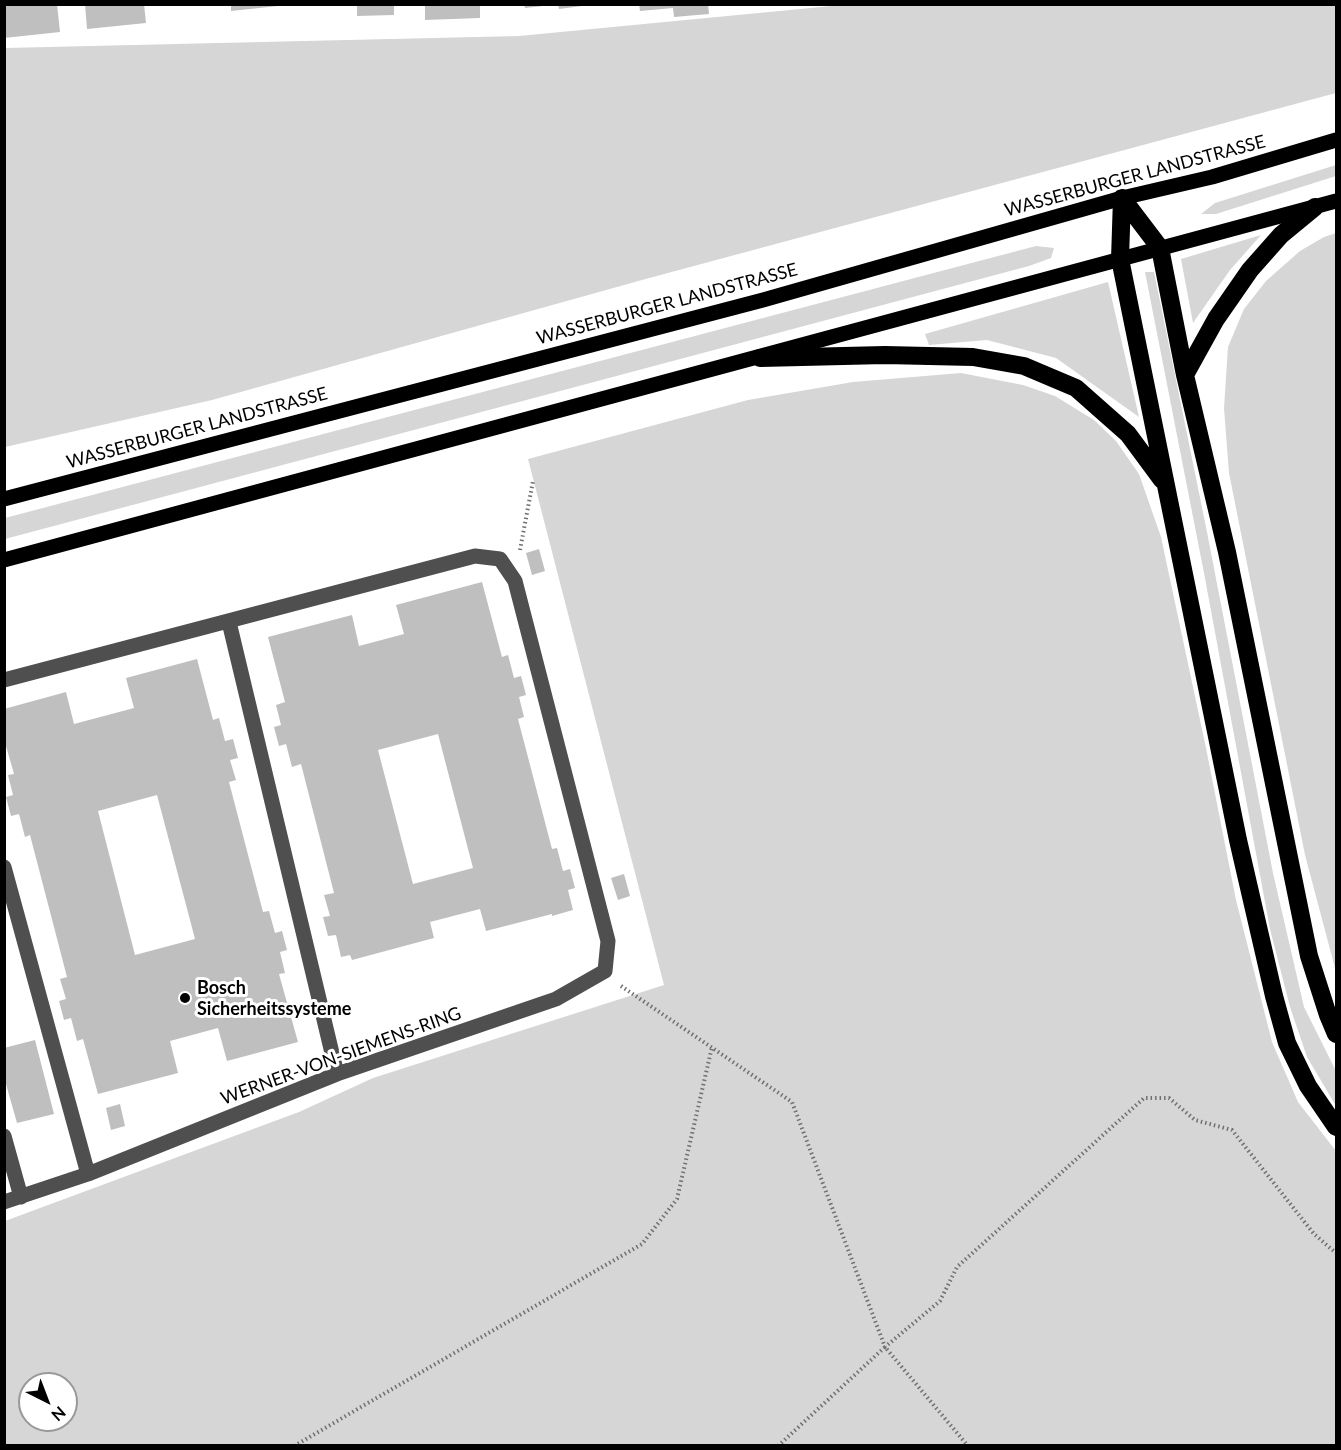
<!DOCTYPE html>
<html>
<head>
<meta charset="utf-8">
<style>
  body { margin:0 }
  #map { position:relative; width:1341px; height:1450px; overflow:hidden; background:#fff; font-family:Lato,sans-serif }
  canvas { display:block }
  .frame { position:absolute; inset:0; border:6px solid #000; pointer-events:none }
  .north { position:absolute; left:18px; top:1372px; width:60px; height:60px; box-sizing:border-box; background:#fff; border:2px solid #999; border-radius:50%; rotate:138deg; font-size:16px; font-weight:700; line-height:24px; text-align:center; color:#000 }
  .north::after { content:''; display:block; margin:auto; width:21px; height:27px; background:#000; clip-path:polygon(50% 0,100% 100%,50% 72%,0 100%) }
</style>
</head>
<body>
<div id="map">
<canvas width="1341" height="1450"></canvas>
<div class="frame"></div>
<div class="north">N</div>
</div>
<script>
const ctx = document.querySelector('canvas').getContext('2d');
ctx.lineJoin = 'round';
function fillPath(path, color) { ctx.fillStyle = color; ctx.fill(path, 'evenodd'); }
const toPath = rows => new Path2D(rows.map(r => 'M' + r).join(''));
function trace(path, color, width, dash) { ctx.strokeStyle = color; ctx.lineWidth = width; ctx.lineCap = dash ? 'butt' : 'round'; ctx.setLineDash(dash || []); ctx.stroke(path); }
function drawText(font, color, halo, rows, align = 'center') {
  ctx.font = font + ' Lato,sans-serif'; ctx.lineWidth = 6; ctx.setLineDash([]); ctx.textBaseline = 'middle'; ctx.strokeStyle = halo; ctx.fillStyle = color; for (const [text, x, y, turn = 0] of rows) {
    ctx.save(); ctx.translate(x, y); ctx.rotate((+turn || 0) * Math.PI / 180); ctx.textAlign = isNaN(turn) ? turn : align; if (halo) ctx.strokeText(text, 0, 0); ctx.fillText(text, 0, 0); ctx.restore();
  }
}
const green = toPath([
  [842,5,1336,5,1336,93,642,280,212,400,5,447,5,48,519,36],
  [1336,165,1336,176,1216,214,1201,214,1215,203],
  [1336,233,1336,972,1305,855,1229,473,1224,408,1228,347,1244,309,1266,281,1300,251,1324,237],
  [1261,235,1230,270,1193,323,1181,259],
  [1036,246,1054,248,1051,258,1029,266,5,539,5,518],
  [1145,272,1154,272,1207,532,1273,873,1304,1007,1336,1071,1336,1106,1307,1057,1290,1007,1270,929,1204,573],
  [1108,282,1139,417,1056,358,987,340,929,345,925,334],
  [961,373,1023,385,1055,396,1094,420,1116,441,1139,474,1161,537,1206,748,1236,900,1272,1042,1298,1102,1336,1151,1336,1445,5,1445,5,1221,299,1112,373,1078,664,985,528,459,748,400,853,382],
  [30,1384,66,1384,66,1420,30,1420]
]);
const building = toPath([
  [4,4,57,4,60,32,4,38],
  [85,4,144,4,146,23,87,29],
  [231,4,278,4,278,6,231,11],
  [357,4,394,4,394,15,357,16],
  [425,4,480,4,480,18,425,20],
  [524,4,542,4,543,6,525,8],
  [558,4,582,4,582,6,559,9],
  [639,4,708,4,709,14,674,17,673,8,640,11],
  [539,549,545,571,532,575,526,553],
  [482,582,502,657,508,655,514,678,521,676,526,695,519,697,524,717,518,719,552,849,557,848,563,871,570,869,575,888,568,890,573,910,552,916,552,914,486,931,480,909,430,922,434,938,352,960,350,955,341,957,336,935,328,936,323,917,330,916,324,895,334,893,301,764,292,767,286,744,279,746,274,727,281,725,276,705,285,702,268,637,352,615,359,646,404,634,396,605],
  [438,734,473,868,413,884,378,750],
  [197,659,213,720,219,718,225,741,233,739,238,758,230,760,236,780,229,782,263,912,269,911,275,933,282,931,287,950,280,952,285,973,279,974,298,1042,227,1061,218,1028,170,1041,178,1073,98,1094,83,1039,77,1041,71,1018,64,1020,59,1001,66,999,60,979,67,977,30,835,25,837,19,814,11,816,6,797,13,795,8,775,14,774,4,739,4,709,66,692,74,724,134,708,126,678],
  [157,795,195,939,135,955,98,811],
  [624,874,630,896,618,900,611,878],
  [35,1040,54,1114,17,1123,4,1077,4,1048],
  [120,1104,125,1126,111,1130,106,1108]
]);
const path = toPath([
  [520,550,533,481],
  [621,986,792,1102,885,1347,940,1301,957,1267,1144,1098,1169,1098,1195,1120,1232,1130,1314,1234,1336,1253],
  [294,1446,642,1244,677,1199,712,1047],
  [778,1446,885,1347,968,1446]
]);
const minor = toPath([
  [229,622,337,1074],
  [4,680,475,556,500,559,515,581,608,941,605,971,556,999,337,1074,88,1174,4,1202],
  [4,867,88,1174],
  [4,1136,21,1197]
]);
const major = toPath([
  [4,499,763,300,1122,198,1212,177,1336,140],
  [4,560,1336,201]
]);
const highway = toPath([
  [1122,198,1120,259,1238,840,1274,996,1287,1043,1308,1086,1336,1127],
  [1122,198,1160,248,1185,375,1227,552,1309,956,1328,1015,1336,1034],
  [760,358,885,355,973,357,1024,366,1076,388,1128,434,1162,480],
  [1185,375,1216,319,1250,270,1281,235,1315,207]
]);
const markers = [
  [185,998,6,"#000"]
];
const streetNames = [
  ["WASSERBURGER LANDSTRASSE",1135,176,-15],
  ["WASSERBURGER LANDSTRASSE",667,304,-15],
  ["WASSERBURGER LANDSTRASSE",197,428,-15],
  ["WERNER-VON-SIEMENS-RING",341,1056,-20]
];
const poiNames = [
  ["Bosch",197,988],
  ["Sicherheitssysteme",197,1009]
];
fillPath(green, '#d6d6d6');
fillPath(building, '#bfbfbf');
trace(path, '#717171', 4, [1.5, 3]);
trace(minor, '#4f4f4f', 15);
trace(major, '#000', 15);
trace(highway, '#000', 18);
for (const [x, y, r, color] of markers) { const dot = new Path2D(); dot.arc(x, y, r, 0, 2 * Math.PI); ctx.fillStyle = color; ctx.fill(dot); trace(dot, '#fff', 2); }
drawText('18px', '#000', '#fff', streetNames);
drawText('bold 18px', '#000', '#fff', poiNames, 'left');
</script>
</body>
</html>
